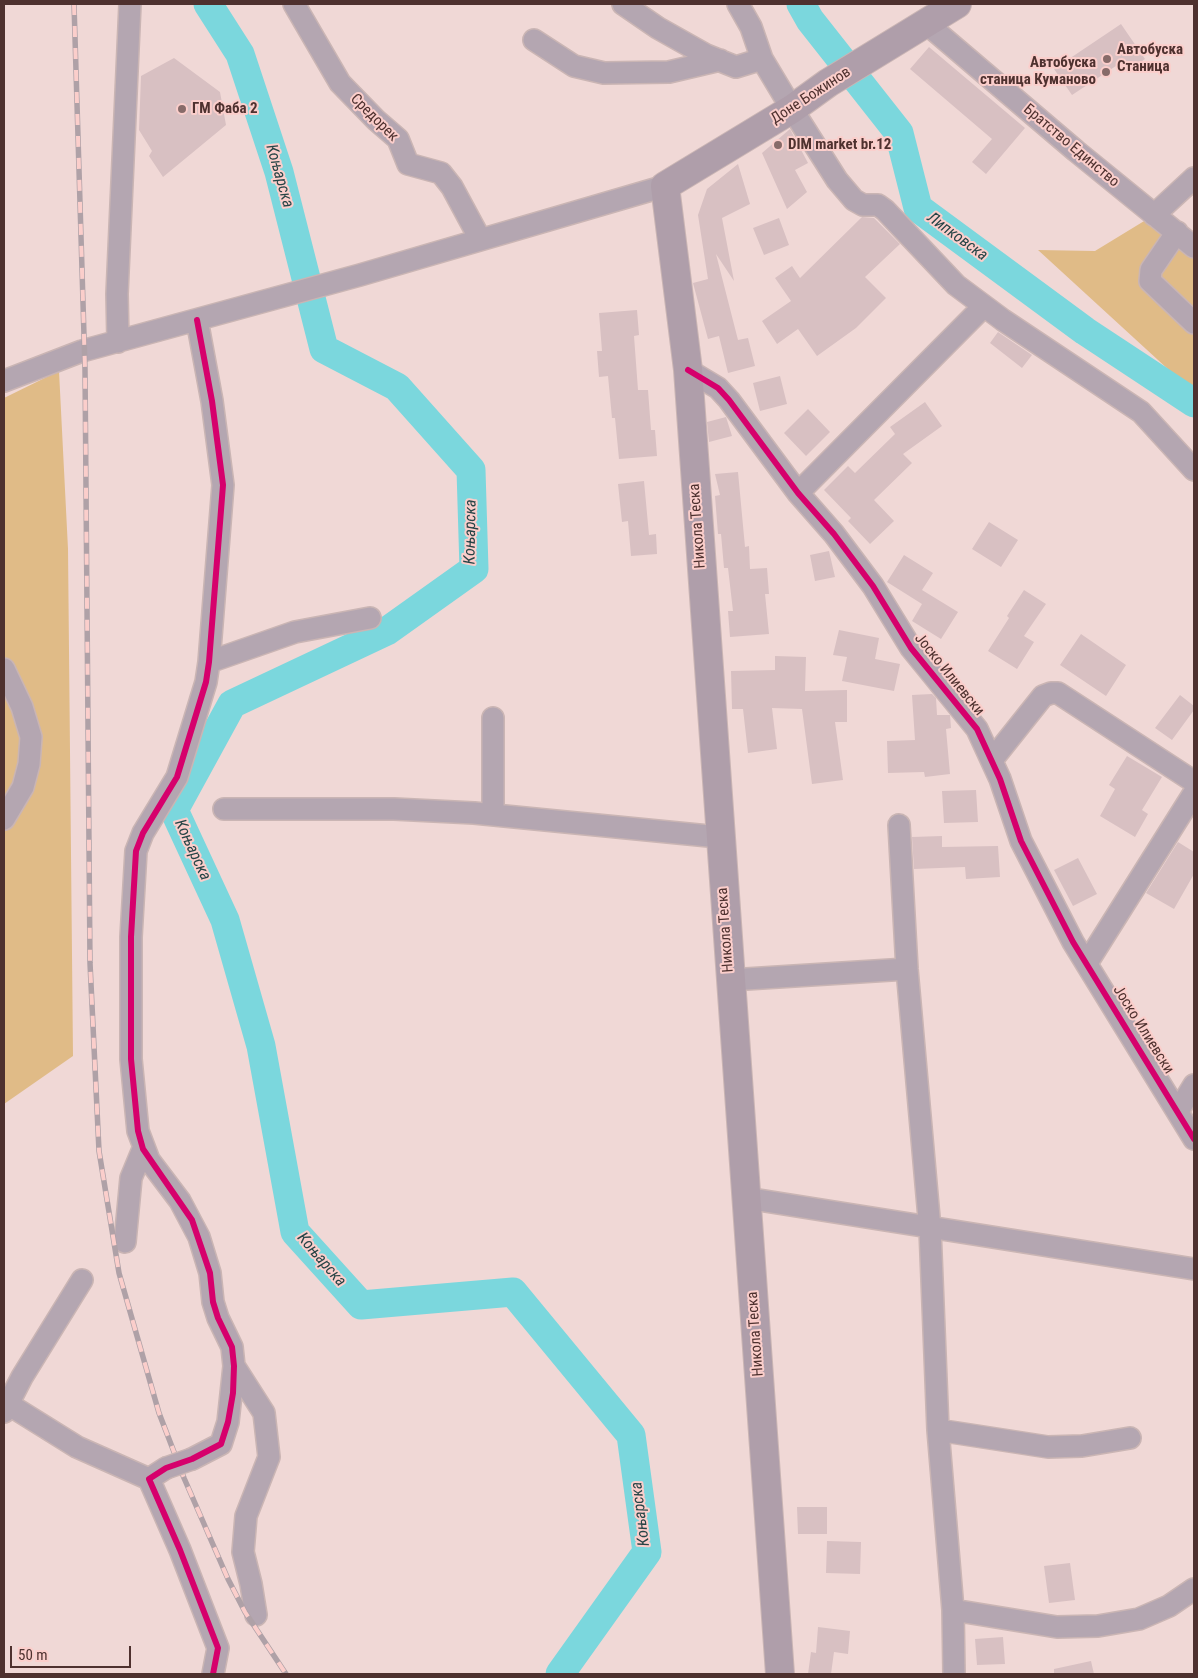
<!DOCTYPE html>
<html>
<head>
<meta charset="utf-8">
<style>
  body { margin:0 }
  #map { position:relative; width:1198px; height:1678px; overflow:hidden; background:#f0d8d6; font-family:"Roboto Condensed",sans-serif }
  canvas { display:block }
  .frame { position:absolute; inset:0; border:5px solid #4e312f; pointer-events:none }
  .scale { position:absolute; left:10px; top:1646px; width:121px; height:22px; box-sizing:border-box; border:2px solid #4e312f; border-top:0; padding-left:6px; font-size:15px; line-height:18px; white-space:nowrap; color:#4e312f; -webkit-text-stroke:4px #fbcecb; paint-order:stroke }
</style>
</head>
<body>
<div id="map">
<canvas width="1198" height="1678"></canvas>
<div class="frame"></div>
<div class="scale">50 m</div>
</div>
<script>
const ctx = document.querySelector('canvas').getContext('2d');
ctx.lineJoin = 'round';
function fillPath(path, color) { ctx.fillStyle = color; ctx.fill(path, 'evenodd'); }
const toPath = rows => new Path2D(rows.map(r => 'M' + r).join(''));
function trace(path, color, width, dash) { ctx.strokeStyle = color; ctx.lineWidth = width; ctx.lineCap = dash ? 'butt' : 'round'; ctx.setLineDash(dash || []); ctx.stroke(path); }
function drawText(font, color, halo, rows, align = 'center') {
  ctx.font = font + ' "Roboto Condensed",sans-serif'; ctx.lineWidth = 4; ctx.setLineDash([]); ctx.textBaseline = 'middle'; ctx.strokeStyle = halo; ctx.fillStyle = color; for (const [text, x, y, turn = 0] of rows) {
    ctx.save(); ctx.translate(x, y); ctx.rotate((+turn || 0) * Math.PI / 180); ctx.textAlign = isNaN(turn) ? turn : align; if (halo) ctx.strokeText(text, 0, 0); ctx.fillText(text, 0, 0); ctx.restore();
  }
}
const green = toPath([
  [1154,215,1194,252,1194,393,1038,250,1095,251],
  [59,371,68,549,73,1056,4,1104,4,398]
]);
const river = toPath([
  [208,4,240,54,279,172,324,349,397,387,471,470,474,569,387,631,232,704,174,810,225,920,261,1046,295,1232,361,1305,513,1292,631,1435,647,1552,560,1674],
  [801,4,810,20,899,133,918,208,1085,331,1194,403]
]);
const building = toPath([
  [1121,24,1145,59,1131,69,1125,60,1072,95,1054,69],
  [929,47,1025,128,986,174,972,162,992,139,910,69],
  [174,58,220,92,226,125,163,177,149,156,152,151,139,130,141,76],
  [790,129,808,163,795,170,807,192,787,209,762,153],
  [738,164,750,204,722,218,734,281,716,254,738,340,748,338,755,366,728,373,719,336,708,339,693,283,708,279,698,215,707,189],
  [862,217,874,218,900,244,865,277,886,298,856,328,817,356,798,329,777,344,762,321,791,301,775,278,792,266,800,278],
  [779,218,789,245,764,255,753,228],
  [637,310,639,335,634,336,638,390,648,390,651,430,655,430,657,456,619,459,615,418,612,418,608,376,599,377,597,351,602,351,599,313],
  [998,332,1032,355,1022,368,990,343],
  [780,376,787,404,760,411,753,383],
  [925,402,942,426,903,454,912,463,874,500,894,521,870,544,848,521,851,518,824,490,848,466,855,473,895,434,890,427],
  [808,409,830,432,806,456,784,433],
  [726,417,732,436,709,442,707,422],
  [738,472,745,547,749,546,750,569,767,568,769,594,765,594,769,634,730,637,728,611,733,611,728,568,724,568,721,534,718,534,715,496,720,495,715,474],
  [644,481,649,535,656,534,657,554,631,556,628,521,622,522,618,484],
  [989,522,1018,540,1001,567,972,549],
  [829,551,835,577,815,581,810,555],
  [904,555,933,573,922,590,958,612,941,639,912,621,922,604,887,582],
  [1024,590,1046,604,1024,636,1034,642,1017,669,988,651,1009,618,1007,616],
  [839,630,879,638,875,659,900,664,894,691,842,681,847,657,833,655],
  [1081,634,1126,665,1106,696,1060,665],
  [775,656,806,657,805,691,847,690,847,722,835,722,843,780,812,784,802,709,772,708,777,749,748,753,743,709,732,709,731,671,775,670],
  [932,694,936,698,937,715,950,715,951,728,946,729,950,774,925,777,924,772,888,773,887,741,915,740,912,695],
  [1180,695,1194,706,1194,710,1172,740,1155,728],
  [1127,756,1162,777,1142,810,1148,814,1135,837,1100,816,1115,789,1109,785],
  [976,790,978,822,944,823,942,791],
  [942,836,942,847,998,846,1000,877,966,879,965,867,914,869,912,837],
  [1178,842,1194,852,1194,874,1174,909,1146,893],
  [1078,858,1097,894,1073,906,1054,870],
  [797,1507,827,1507,827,1534,798,1534],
  [827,1541,861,1542,860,1574,826,1573],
  [1070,1563,1075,1600,1049,1603,1044,1566],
  [818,1627,850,1631,848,1654,834,1652,831,1674,808,1674,811,1652,816,1653],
  [1003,1637,1005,1664,977,1665,975,1639],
  [1091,1661,1094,1674,1054,1674,1054,1669]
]);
const minor = toPath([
  [294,4,340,83,376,120,398,139,408,164,441,173,452,187,480,239],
  [623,4,658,28,706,55,736,67,762,59],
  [738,4,751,27,762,59,792,109,837,180,854,200,863,205,878,205,885,210,956,285,1003,320,1141,412,1194,470],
  [927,24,1076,151,1194,247],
  [534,40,574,66,604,73,669,72,720,60],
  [1154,215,1194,178],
  [1177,232,1151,270,1150,281,1194,323],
  [118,342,117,294,130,4],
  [688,370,718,388,729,400,798,493,834,534,873,586,911,648,977,729,1000,779,1021,841,1073,942,1194,1139],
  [4,381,82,351,360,275,665,186],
  [798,493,984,306],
  [209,662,295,632,370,618],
  [4,669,22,707,31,737,29,764,23,787,4,819],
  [493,718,493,814],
  [992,760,1043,696,1051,693,1058,693,1193,781,1194,784],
  [224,809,394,809,474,813,719,837],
  [899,825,907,969,930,1229,938,1430,953,1610,954,1674],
  [1087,963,1194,793],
  [730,980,907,969],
  [1178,1111,1194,1085],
  [746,1198,1194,1269],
  [125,1242,131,1178,143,1149],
  [234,1366,264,1413,269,1457,246,1516,243,1552,251,1584,256,1615],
  [8,1404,77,1447,149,1479],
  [4,1412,22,1377,82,1280],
  [938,1430,1048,1447,1082,1446,1130,1438],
  [192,1459,221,1444,228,1422,234,1366,232,1347,218,1318,213,1302,210,1273,199,1237,180,1201,149,1160,138,1131,131,1059,131,937,136,851,143,833,177,777,206,682,209,662,223,485,212,401,197,320],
  [166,1468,149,1479,180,1550,218,1648,213,1674],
  [953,1610,1057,1627,1098,1626,1139,1619,1169,1606,1194,1589]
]);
const major = toPath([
  [780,1674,688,370,665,186,792,109,828,83,957,4]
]);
const rail = toPath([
  [74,4,85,369,90,963,99,1151,119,1273,159,1413,184,1478,228,1579,245,1612,286,1674]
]);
const minorBridge = toPath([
  [166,1468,192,1459]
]);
const cycleway = toPath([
  [197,320,212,401,223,485,209,662,206,682,177,777,143,833,136,851,131,937,131,1059,138,1131,143,1149,192,1220,210,1273,213,1302,218,1318,232,1347,234,1366,233,1393,228,1422,221,1444,192,1459,166,1468,149,1479,180,1550,218,1648,213,1674],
  [688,370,718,388,729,400,798,493,834,534,873,586,911,648,977,729,1000,779,1021,841,1073,942,1194,1139]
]);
const markers = [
  [1107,59,5,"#876b69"],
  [1106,72,5,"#876b69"],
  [182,109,5,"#876b69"],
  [778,145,5,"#876b69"]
];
const poiNames = [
  ["Автобуска",1117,50],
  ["Станица",1117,67],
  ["Автобуска",1096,63,"right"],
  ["станица Куманово",1096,80,"right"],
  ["ГМ Фаба 2",192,109],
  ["DIM market br.12",788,145]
];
const streetNames = [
  ["Доне Божинов",811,96,-33],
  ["Средорек",374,118,45],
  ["Братство Единство",1071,146,40],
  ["Никола Теска",698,526,-94],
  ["Јоско Илиевски",949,675,51],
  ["Никола Теска",726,930,-94],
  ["Јоско Илиевски",1143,1030,58],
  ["Никола Теска",756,1334,-94]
];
const waterNames = [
  ["Коњарска",279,176,74],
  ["Липковска",957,237,36],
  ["Коњарска",471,532,-89],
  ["Коњарска",192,850,65],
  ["Коњарска",321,1260,49],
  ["Коњарска",641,1514,-97]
];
fillPath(green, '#e0bb87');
trace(river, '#7bd7dd', 29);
fillPath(building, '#d8c0c2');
trace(minor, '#cab5b4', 24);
trace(major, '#cab5b4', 30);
trace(minor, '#b4a6b1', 21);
trace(major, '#af9eaa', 28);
trace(rail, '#afa1a7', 5.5);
trace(rail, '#fbcecb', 4, [11]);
trace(minorBridge, '#cab5b4', 24, []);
trace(minorBridge, '#b4a6b1', 21);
trace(cycleway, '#d6006c', 6);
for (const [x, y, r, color] of markers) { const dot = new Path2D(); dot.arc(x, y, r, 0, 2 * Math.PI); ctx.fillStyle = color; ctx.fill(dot); trace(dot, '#fbcecb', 2); }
drawText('bold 15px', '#4e312f', '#fbcecb', poiNames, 'left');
drawText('15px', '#4e312f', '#fbcecb', streetNames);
drawText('italic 16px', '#264446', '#fbcecb', waterNames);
</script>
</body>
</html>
